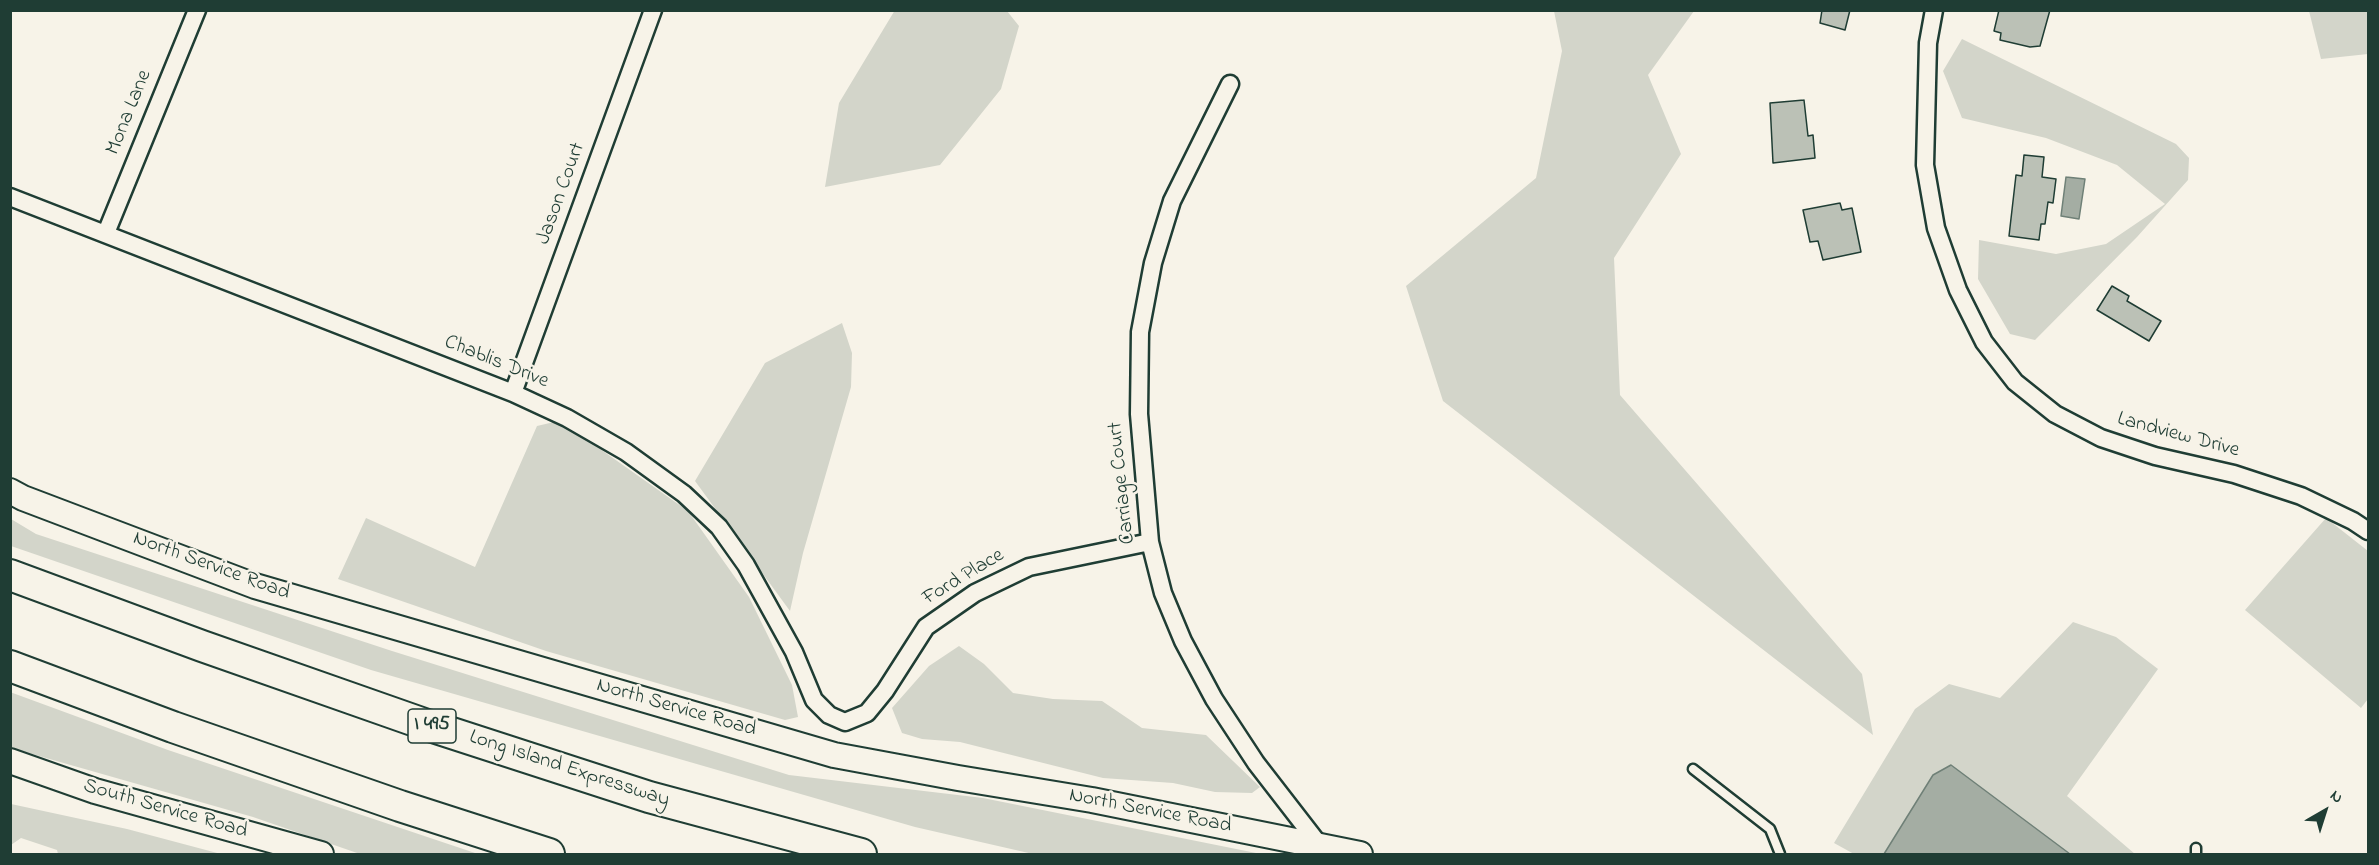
<!DOCTYPE html>
<html>
<head>
<meta charset="utf-8">
<style>
  body { margin:0 }
  #map { position:relative; width:2379px; height:865px; overflow:hidden; background:#f7f3e8; font-family:"Indie Flower",sans-serif }
  canvas { display:block }
  .frame { position:absolute; inset:0; border:12px solid #1f3d34; pointer-events:none }
  .north { position:absolute; left:2295px; top:781px; width:60px; height:60px; -webkit-text-stroke:4px #f7f3e8; paint-order:stroke; rotate:39deg; font-size:16px; font-weight:700; line-height:24px; text-align:center; color:#1f3d34 }
  .north::after { content:''; display:block; margin:auto; width:21px; height:27px; background:#1f3d34; clip-path:polygon(50% 0,100% 100%,50% 72%,0 100%) }
</style>
</head>
<body>
<div id="map">
<canvas width="2379" height="865"></canvas>
<div class="frame"></div>
<div class="north">N</div>
</div>
<script>
const ctx = document.querySelector('canvas').getContext('2d');
ctx.lineJoin = 'round';
function fillPath(path, color) { ctx.fillStyle = color; ctx.fill(path, 'evenodd'); }
const toPath = rows => new Path2D(rows.map(r => 'M' + r).join(''));
function trace(path, color, width, dash) { ctx.strokeStyle = color; ctx.lineWidth = width; ctx.lineCap = dash ? 'butt' : 'round'; ctx.setLineDash(dash || []); ctx.stroke(path); }
function drawText(font, color, halo, rows, align = 'center') {
  ctx.font = font + ' "Indie Flower",sans-serif'; ctx.lineWidth = 5; ctx.setLineDash([]); ctx.textBaseline = 'middle'; ctx.strokeStyle = halo; ctx.fillStyle = color; for (const [text, x, y, turn = 0] of rows) {
    ctx.save(); ctx.translate(x, y); ctx.rotate((+turn || 0) * Math.PI / 180); ctx.textAlign = isNaN(turn) ? turn : align; if (halo) ctx.strokeText(text, 0, 0); ctx.fillText(text, 0, 0); ctx.restore();
  }
}
const green = toPath([
  [895,10,1007,11,1019,26,1001,89,940,165,825,187,839,103],
  [1554,11,1694,11,1648,75,1681,154,1614,258,1620,395,1862,674,1873,735,1443,401,1406,286,1536,178,1562,51],
  [2309,11,2368,11,2368,54,2321,59],
  [1962,39,2176,144,2189,158,2188,180,2137,237,2035,340,2010,334,1978,279,1979,240,2056,254,2106,244,2165,204,2117,165,2046,138,1962,118,1943,71],
  [842,323,852,353,851,387,803,553,790,611,695,481,765,363],
  [554,422,586,439,688,511,749,597,792,685,798,717,785,720,546,651,338,579,366,518,475,567,537,426],
  [2326,518,2368,551,2368,699,2361,708,2245,610],
  [11,519,36,534,392,651,789,775,983,798,1261,854,1033,854,915,827,371,670,11,546],
  [2073,622,2116,637,2158,669,2067,796,2135,854,2070,854,1951,765,1933,775,1884,854,1854,854,1834,843,1915,709,1949,684,2000,698],
  [959,646,984,664,1013,693,1053,699,1102,701,1142,728,1206,735,1260,787,1252,793,1215,792,1173,783,1103,778,960,742,922,739,902,733,892,708,929,666],
  [10,692,168,750,478,854,360,854,253,817,11,748],
  [11,804,127,829,221,854,58,854,57,850,21,838,11,845]
]);
const water = toPath([
  [2066,177,2085,179,2079,219,2061,216,2066,177],
  [1951,765,2070,854,1884,854,1933,775,1951,765]
]);
const building = toPath([
  [1822,10,1850,10,1845,30,1820,23,1822,10],
  [1999,10,2050,10,2040,46,2030,47,2000,40,2001,33,1994,31,1999,10],
  [1804,100,1808,136,1813,135,1815,158,1773,163,1770,103,1804,100],
  [2024,155,2044,157,2042,177,2056,179,2053,203,2048,202,2045,224,2041,224,2039,240,2009,236,2016,175,2022,176,2024,155],
  [1840,203,1842,210,1852,208,1861,252,1823,260,1818,241,1810,242,1803,210,1840,203],
  [2112,286,2129,296,2127,301,2161,321,2149,341,2097,310,2112,286]
]);
const service = toPath([
  [1693,769,1770,829,1780,854],
  [2196,848,2196,854]
]);
const minor = toPath([
  [1934,10,1928,43,1925,165,1936,228,1958,290,1984,342,2015,382,2055,414,2101,438,2155,456,2234,474,2301,496,2353,521,2368,531],
  [1230,84,1172,201,1153,263,1140,332,1139,414,1150,542,1163,593,1183,641,1214,699,1256,763,1321,847],
  [10,197,513,393,567,418,626,452,684,494,719,527,746,565,794,652,814,700,829,715,845,722,867,713,885,691,926,627,975,593,1029,567,1150,542],
  [106,233,197,10],
  [513,393,653,10]
]);
const secondary = toPath([
  [10,491,23,498,255,586,834,755,958,778,1092,800,1360,854],
  [10,761,95,791,321,854]
]);
const motorway = toPath([
  [10,575,202,646,427,725,649,797,861,854],
  [10,666,173,727,400,806,549,854]
]);
const shields = [
  [432,726,48]
];
const shieldNames = [
  ["I 495",432,726]
];
const streetNames = [
  ["Mona Lane",130,113,-68],
  ["Jason Court",562,194,-70],
  ["Chablis Drive",496,363,22],
  ["Landview Drive",2178,436,15],
  ["Carriage Court",1123,483,-96],
  ["North Service Road",211,567,20],
  ["Ford Place",964,578,-31],
  ["North Service Road",676,709,16],
  ["Long Island Expressway",569,770,18],
  ["South Service Road",165,810,16],
  ["North Service Road",1150,812,11]
];
fillPath(green, '#d3d5ca');
fillPath(water, '#a4ada3');
trace(water, '#6f8077', 1.5);
fillPath(building, '#bbc1b6');
trace(building, '#1f3d34', 1.5);
trace(service, '#1f3d34', 13);
trace(minor, '#1f3d34', 21);
trace(secondary, '#1f3d34', 28);
trace(motorway, '#1f3d34', 34);
trace(service, '#f7f3e8', 8);
trace(minor, '#f7f3e8', 16);
trace(secondary, '#f7f3e8', 24);
trace(motorway, '#f7f3e8', 30);
for (const [x, y, w] of shields) { const box = new Path2D(); box.roundRect(x - w / 2, y - 17, w, 34, 4.5); ctx.fillStyle = '#f7f3e8'; ctx.fill(box); trace(box, '#1f3d34', 1.5); }
drawText('bold 20px', '#1f3d34', null, shieldNames);
drawText('21px', '#1f3d34', '#f7f3e8', streetNames);
</script>
</body>
</html>
